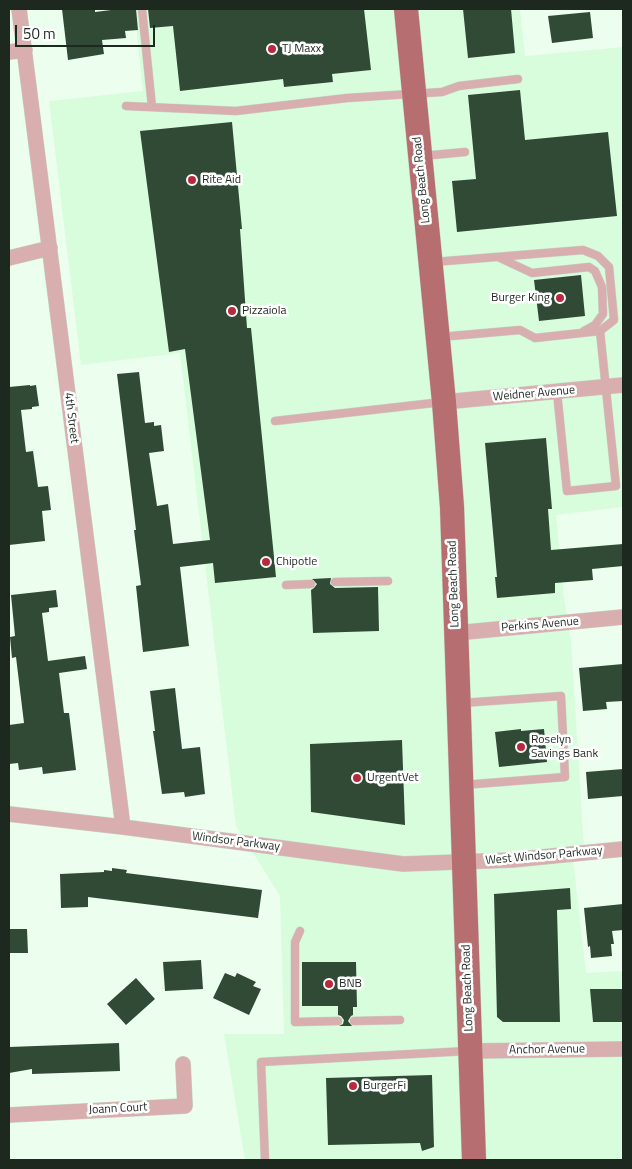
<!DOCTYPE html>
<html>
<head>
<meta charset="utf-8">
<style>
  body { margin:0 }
  #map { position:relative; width:632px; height:1169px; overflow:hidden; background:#ecfeee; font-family:"Titillium Web",sans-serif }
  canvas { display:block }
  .frame { position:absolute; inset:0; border:10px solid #1d281f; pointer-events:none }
  .scale { position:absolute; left:15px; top:25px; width:140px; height:22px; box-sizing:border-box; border:2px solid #1d281f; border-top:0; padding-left:6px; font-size:15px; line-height:18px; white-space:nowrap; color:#1d281f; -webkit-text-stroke:4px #fff; paint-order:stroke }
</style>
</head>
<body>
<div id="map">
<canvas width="632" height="1169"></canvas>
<div class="frame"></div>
<div class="scale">50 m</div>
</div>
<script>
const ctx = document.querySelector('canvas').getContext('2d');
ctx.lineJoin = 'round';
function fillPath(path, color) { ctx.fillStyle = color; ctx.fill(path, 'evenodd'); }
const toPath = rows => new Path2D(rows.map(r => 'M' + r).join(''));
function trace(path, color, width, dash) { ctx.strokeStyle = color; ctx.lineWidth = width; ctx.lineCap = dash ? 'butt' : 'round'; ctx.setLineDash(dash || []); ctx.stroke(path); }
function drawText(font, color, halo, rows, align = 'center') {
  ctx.font = font + ' "Titillium Web",sans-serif'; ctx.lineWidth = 5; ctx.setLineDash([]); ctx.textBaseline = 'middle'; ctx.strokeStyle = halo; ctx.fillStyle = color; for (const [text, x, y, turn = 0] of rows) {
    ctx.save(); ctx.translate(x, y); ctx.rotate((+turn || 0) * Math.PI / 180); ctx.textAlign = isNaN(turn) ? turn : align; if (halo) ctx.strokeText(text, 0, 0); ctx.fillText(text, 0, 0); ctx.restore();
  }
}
const built = toPath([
  [134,9,520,9,525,56,623,47,623,507,556,515,564,598,571,640,584,848,572,850,586,973,623,971,623,1160,245,1160,224,1034,284,1034,280,896,236,826,180,353,81,365,49,101,143,91]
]);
const building = toPath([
  [62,9,95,9,95,12,119,9,136,9,138,30,125,31,126,38,102,40,104,54,68,60],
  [148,9,364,9,371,70,332,74,333,82,284,87,283,79,180,91,173,26,150,28],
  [463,9,511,9,515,53,468,58],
  [590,12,593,38,552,43,548,16],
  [520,90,525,140,608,132,617,216,457,232,452,181,476,179,468,95],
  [232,122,242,229,240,229,247,328,251,328,276,577,215,583,213,563,180,567,189,646,143,652,136,586,141,585,134,530,136,530,117,374,139,372,145,423,154,422,154,426,161,425,164,451,149,453,157,506,168,504,173,544,210,540,185,349,169,352,140,131],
  [581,275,585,316,539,321,534,280],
  [30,385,30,386,36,385,39,406,32,407,32,409,21,410,26,452,33,451,38,487,48,486,51,510,42,511,45,541,9,545,9,387],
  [546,438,552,509,548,509,551,550,623,544,623,566,592,569,593,580,555,583,555,593,497,598,495,577,497,577,485,443],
  [331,578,330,584,335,588,378,587,379,631,313,633,311,590,314,588,317,584,312,579],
  [56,590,58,607,49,608,49,612,42,613,48,661,85,656,87,669,59,673,64,713,69,713,76,770,43,774,42,767,19,770,18,763,9,764,9,725,24,723,16,657,12,658,10,637,15,636,11,595],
  [623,664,623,701,606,702,607,709,583,711,579,668],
  [175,688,182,749,200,747,205,794,185,797,184,792,162,794,153,731,155,731,150,691],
  [521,729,521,731,544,729,547,762,499,767,495,732],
  [402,740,405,825,311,812,310,744],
  [623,769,623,796,588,799,586,772],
  [112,868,127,870,126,873,262,890,258,918,88,897,88,907,61,908,60,874,104,872,104,870,112,871],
  [570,888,571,909,557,910,560,1022,503,1022,497,1017,494,894],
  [623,904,623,930,612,931,614,944,611,944,612,956,591,958,590,946,588,947,584,908],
  [9,929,27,929,28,953,9,953],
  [201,960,203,989,165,991,163,962],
  [302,962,356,962,357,1007,353,1007,353,1015,351,1016,348,1021,352,1026,339,1026,343,1024,344,1020,341,1016,338,1015,338,1006,302,1006],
  [225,973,235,977,237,973,256,982,253,986,261,989,249,1015,213,998],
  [136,978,155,999,126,1025,107,1004],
  [590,989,623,989,623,1022,593,1022],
  [119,1043,120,1071,32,1074,32,1069,9,1073,9,1047],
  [432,1075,434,1147,422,1151,420,1143,328,1145,326,1078]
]);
const lane = toPath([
  [142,9,152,107],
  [126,106,236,111,347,98,442,92,459,86,518,79],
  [422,156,465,152],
  [500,258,532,273,589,267,595,271,602,287,603,314,595,325,584,331],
  [434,262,583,250,598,256,609,267,614,320,600,331,535,338,520,330,440,337],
  [557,392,567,491,616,486,600,331],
  [275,421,442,402],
  [335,582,388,581],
  [286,585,311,584],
  [462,703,561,696,565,777,463,785],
  [300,931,295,942,295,1022,338,1021],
  [354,1021,400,1020],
  [265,1160,261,1062,468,1051]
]);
const street = toPath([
  [19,9,123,827],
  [9,52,25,50],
  [9,258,50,248],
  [444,402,623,385],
  [456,633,623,617],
  [9,814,123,827,403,864,512,860,623,849],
  [471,1051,623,1049],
  [9,1115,185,1106,183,1064]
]);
const primary = toPath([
  [406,9,444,402,452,507,474,1160]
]);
const markers = [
  [272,49,5,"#ba283d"],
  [192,180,5,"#ba283d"],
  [560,298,5,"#ba283d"],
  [232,311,5,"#ba283d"],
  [266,562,5,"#ba283d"],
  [521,747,5,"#ba283d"],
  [357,778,5,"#ba283d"],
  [329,984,5,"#ba283d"],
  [353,1086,5,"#ba283d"]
];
const poiNames = [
  ["TJ Maxx",282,49],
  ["Rite Aid",202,180],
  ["Burger King",550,298,"right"],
  ["Pizzaiola",242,311],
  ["Chipotle",276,562],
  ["Roselyn",531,740],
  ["Savings Bank",531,754],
  ["UrgentVet",367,778],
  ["BNB",339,984],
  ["BurgerFi",363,1086]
];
const streetNames = [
  ["Long Beach Road",422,180,-96],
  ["Weidner Avenue",534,394,-5],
  ["4th Street",71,418,83],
  ["Long Beach Road",454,584,-92],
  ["Perkins Avenue",540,625,-5],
  ["Windsor Parkway",236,842,7],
  ["West Windsor Parkway",544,856,-5],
  ["Long Beach Road",468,988,-92],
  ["Anchor Avenue",547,1050,-1],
  ["Joann Court",118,1109,-3]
];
fillPath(built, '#d8fddd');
fillPath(building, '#314a36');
trace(lane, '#c7d7c9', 9);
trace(street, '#c7d7c9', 16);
trace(primary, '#c7d7c9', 25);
trace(lane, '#d8aeae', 8);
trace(street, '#d8aeae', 15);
trace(primary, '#b76e70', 24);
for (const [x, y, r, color] of markers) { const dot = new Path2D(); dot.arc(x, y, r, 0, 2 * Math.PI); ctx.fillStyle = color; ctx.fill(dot); trace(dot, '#fff', 2); }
drawText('12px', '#1d281f', '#fff', poiNames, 'left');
drawText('12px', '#1d281f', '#fff', streetNames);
</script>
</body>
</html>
